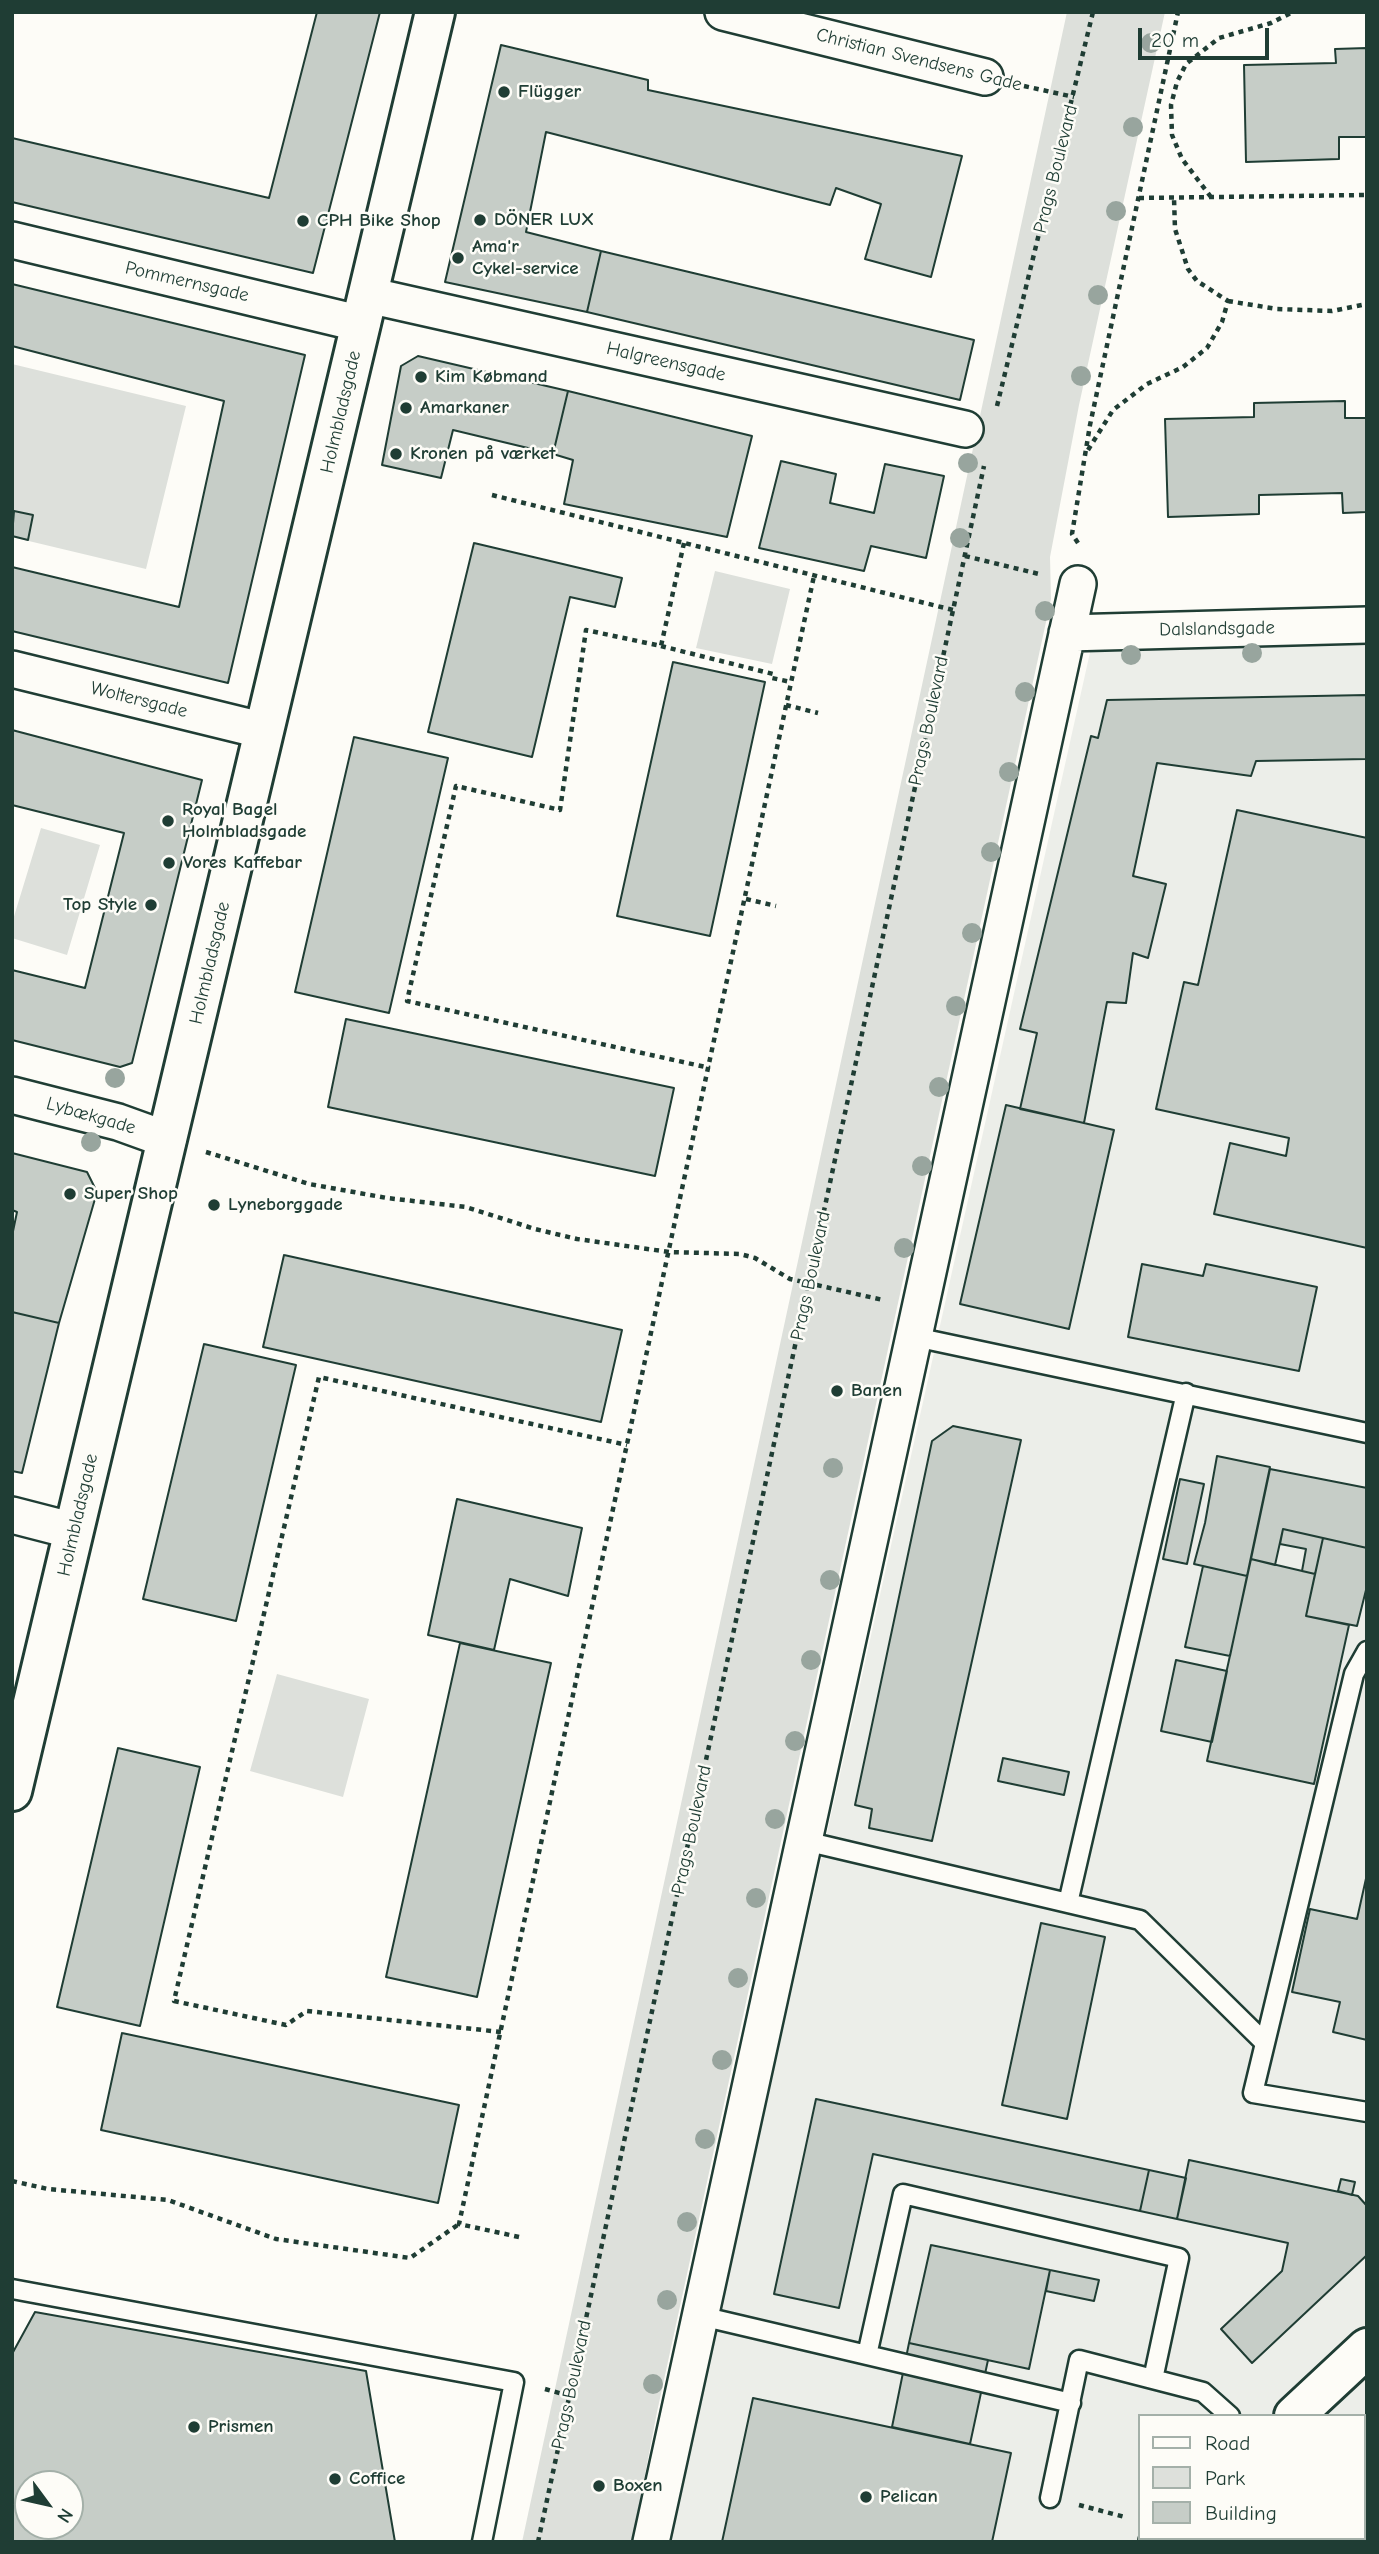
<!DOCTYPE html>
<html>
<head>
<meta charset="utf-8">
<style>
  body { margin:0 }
  #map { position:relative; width:1379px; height:2554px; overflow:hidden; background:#fdfcf7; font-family:"Comic Neue",sans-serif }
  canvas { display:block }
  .frame { position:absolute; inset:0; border:14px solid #1f3d34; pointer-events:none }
  .legend { position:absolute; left:1138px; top:2414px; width:228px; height:126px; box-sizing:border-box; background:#fdfcf7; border:2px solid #a4b0a9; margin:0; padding:9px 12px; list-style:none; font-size:21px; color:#1f3d34 }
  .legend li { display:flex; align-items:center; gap:14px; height:35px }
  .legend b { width:35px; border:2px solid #a4b0a9 }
  .north { position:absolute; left:14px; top:2470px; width:70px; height:70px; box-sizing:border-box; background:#fdfcf7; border:2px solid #a4b0a9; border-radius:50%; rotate:123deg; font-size:19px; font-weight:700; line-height:28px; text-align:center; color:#1f3d34 }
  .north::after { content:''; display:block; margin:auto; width:24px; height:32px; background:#1f3d34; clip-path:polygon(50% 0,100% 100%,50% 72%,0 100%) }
  .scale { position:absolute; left:1138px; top:28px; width:131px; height:32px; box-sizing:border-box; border:4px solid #1f3d34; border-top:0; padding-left:9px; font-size:21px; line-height:24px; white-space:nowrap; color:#1f3d34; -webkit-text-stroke:5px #fdfcf7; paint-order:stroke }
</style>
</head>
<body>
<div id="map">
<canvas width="1379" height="2554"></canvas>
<div class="frame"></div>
<ul class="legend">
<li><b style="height:9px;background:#fdfcf7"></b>Road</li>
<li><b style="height:19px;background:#dde0db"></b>Park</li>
<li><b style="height:19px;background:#c6cdc7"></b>Building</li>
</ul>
<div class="north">N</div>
<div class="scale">20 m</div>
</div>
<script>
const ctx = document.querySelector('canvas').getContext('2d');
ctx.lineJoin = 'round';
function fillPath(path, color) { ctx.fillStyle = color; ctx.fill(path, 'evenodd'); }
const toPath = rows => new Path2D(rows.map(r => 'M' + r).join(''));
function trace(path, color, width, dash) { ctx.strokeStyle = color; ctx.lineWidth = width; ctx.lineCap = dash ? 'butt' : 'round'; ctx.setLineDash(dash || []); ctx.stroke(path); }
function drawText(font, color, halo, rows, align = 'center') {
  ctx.font = font + ' "Comic Neue",sans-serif'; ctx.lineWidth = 5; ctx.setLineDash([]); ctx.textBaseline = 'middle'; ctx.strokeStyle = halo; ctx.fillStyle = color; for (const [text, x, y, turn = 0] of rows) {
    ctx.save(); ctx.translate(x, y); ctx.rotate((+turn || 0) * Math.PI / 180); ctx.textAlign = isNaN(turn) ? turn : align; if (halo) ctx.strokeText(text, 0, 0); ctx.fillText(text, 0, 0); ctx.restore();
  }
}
const built = toPath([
  [1095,630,1367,631,1367,2542,669,2542],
  [1139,2416,1363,2416,1363,2538,1139,2538]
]);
const green = toPath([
  [1067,12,1165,12,1079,405,1050,557,1051,599,657,2412,632,2542,522,2542],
  [12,364,186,406,146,569,12,537],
  [715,571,790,589,772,664,696,648],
  [41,828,100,845,67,955,12,938,12,923],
  [277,1674,369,1699,343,1797,250,1771]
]);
const building = toPath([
  [317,12,380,12,313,273,12,202,12,138,269,198,317,12],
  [501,45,648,80,648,90,962,156,931,277,865,259,881,204,836,188,830,205,546,132,526,232,601,251,587,312,445,282,501,45],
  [1367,48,1367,137,1339,137,1339,159,1246,162,1244,65,1336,63,1335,49,1367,48],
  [601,251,974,340,960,400,587,312,601,251],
  [12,284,305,355,228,683,12,631,12,567,179,607,224,401,12,346,12,284],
  [418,356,568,391,553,454,453,430,441,478,382,465,401,366,418,356],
  [568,391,752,436,727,537,564,504,573,460,553,454,568,391],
  [1345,401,1345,418,1367,418,1367,512,1343,513,1342,493,1259,495,1259,514,1168,517,1165,419,1254,417,1254,403,1345,401],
  [781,461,836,474,830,503,874,513,885,464,944,476,926,558,871,546,864,571,759,548,781,461],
  [14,511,33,515,28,540,12,536,14,511],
  [474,543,622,578,615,607,570,597,532,757,428,732,474,543],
  [673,662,765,682,710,936,617,916,673,662],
  [1367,695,1367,759,1256,761,1251,776,1157,763,1133,876,1166,884,1148,958,1133,953,1126,1003,1107,1002,1084,1123,1020,1109,1037,1033,1020,1029,1091,736,1098,738,1107,700,1367,695],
  [12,730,202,780,132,1063,120,1067,12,1040,12,970,85,988,124,833,12,805,12,730],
  [354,737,448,758,389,1013,295,992,354,737],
  [1237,810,1367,838,1367,1248,1214,1214,1230,1143,1286,1156,1289,1138,1156,1109,1184,982,1198,985,1237,810],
  [346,1019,674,1088,655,1176,328,1107,346,1019],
  [1006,1105,1114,1130,1069,1329,960,1304,1006,1105],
  [12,1153,87,1172,97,1192,59,1323,12,1312,12,1236,17,1212,12,1210,12,1153],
  [284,1255,622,1330,601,1422,263,1347,284,1255],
  [1142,1264,1203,1276,1206,1264,1317,1287,1299,1371,1128,1337,1142,1264],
  [12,1312,59,1323,22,1473,12,1471,12,1312],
  [204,1344,296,1365,236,1621,143,1599,204,1344],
  [953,1426,1021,1440,932,1841,869,1828,872,1809,855,1805,932,1441,953,1426],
  [1217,1456,1270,1467,1247,1576,1194,1564,1205,1523,1217,1456],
  [1270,1469,1367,1488,1367,1548,1283,1529,1275,1565,1251,1559,1270,1469],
  [1180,1479,1204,1484,1187,1564,1163,1559,1180,1479],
  [457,1499,582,1528,568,1596,510,1579,494,1650,428,1635,457,1499],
  [1283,1529,1323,1538,1315,1574,1302,1571,1306,1549,1280,1544,1283,1529],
  [1323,1538,1367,1548,1367,1586,1357,1626,1306,1616,1323,1538],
  [1251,1559,1315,1574,1306,1616,1349,1625,1314,1784,1207,1761,1251,1559],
  [1203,1566,1247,1576,1230,1656,1185,1647,1203,1566],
  [460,1643,551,1663,477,1997,386,1977,460,1643],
  [1176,1660,1227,1671,1212,1742,1161,1731,1176,1660],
  [118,1748,200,1767,140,2026,57,2007,118,1748],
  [1003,1758,1069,1772,1064,1795,998,1781,1003,1758],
  [1367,1874,1367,2040,1333,2032,1340,2002,1292,1992,1310,1909,1357,1919,1367,1874],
  [1041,1923,1105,1937,1067,2119,1002,2105,1041,1923],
  [122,2033,459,2105,438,2203,101,2130,122,2033],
  [816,2099,1149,2170,1140,2211,873,2154,839,2308,774,2294,816,2099],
  [1189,2160,1358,2196,1367,2206,1367,2255,1252,2363,1221,2329,1282,2271,1288,2243,1177,2219,1189,2160],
  [1149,2170,1186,2178,1177,2219,1140,2211,1149,2170],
  [1341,2179,1355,2182,1352,2195,1338,2191,1341,2179],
  [931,2245,1050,2270,1029,2369,909,2343,931,2245],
  [1050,2270,1099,2280,1094,2301,1046,2291,1050,2270],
  [35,2312,366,2371,395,2542,12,2542,12,2354,35,2312],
  [28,2484,70,2484,70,2526,28,2526,28,2484],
  [909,2343,988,2360,970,2444,892,2427,909,2343],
  [753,2398,1011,2453,992,2542,722,2542,753,2398],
  [1363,2513,1367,2517,1367,2542,1279,2542,1283,2538,1363,2538,1363,2513]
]);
const path = toPath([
  [1024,86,1074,97],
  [1211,197,1182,159,1172,135,1171,105,1177,82,1186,64,1219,38,1271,23,1293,12],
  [1139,198,1367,195],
  [1228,301,1277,309,1332,311,1367,304],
  [997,406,1093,12],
  [1088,450,1113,410,1147,384,1183,367,1207,348,1222,322,1228,301,1197,281,1188,269,1175,229,1174,198],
  [492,495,953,610],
  [684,543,661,646,586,630,560,810,456,786,407,1001,710,1068],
  [1078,543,1072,534,1090,425,1178,12],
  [965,556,1039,574],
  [661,646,773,674,772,678,791,682],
  [786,705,818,713],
  [746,899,776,906],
  [206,1152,309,1184,387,1198,466,1207,535,1229,577,1239,669,1252,740,1254,755,1258,790,1279,883,1300],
  [501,2032,307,2011,286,2025,174,2001,319,1377,627,1445],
  [12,2181,48,2189,168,2200,276,2239,410,2258,459,2224],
  [519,2237,459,2224,814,576],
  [545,2389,570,2396],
  [1079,2505,1125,2517],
  [538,2542,984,466]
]);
const lane = toPath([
  [915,1337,1367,1433],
  [1367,1651,1354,1674,1253,2093,1367,2112],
  [805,1841,1140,1920,1265,2043],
  [1068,1903,1186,1393],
  [12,2289,514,2382,482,2542],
  [701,2316,867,2355,903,2194,1179,2258,1153,2379],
  [867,2355,1071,2403],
  [1363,2469,1367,2472],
  [1050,2498,1079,2360,1203,2392,1230,2416]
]);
const street = toPath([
  [723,12,985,77],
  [12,240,362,324],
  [368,295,965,429],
  [1067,633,1367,625],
  [12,669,265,731],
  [12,1095,118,1122,168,1140],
  [12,1515,74,1531],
  [651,2542,1078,584]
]);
const secondary = toPath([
  [12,1791,435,12],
  [1294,2416,1367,2348],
  [1159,2542,1163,2538]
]);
const trees = [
  [1151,43],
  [1133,127],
  [1116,211],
  [1098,295],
  [1081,376],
  [968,463],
  [960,538],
  [1045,611],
  [1252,653],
  [1131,655],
  [1025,692],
  [1009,772],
  [991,852],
  [972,933],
  [956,1006],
  [115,1078],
  [939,1087],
  [91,1142],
  [922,1166],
  [904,1248],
  [833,1468],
  [830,1580],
  [811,1660],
  [795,1741],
  [775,1819],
  [756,1898],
  [738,1978],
  [722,2060],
  [705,2139],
  [687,2222],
  [667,2300],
  [653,2384]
];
const markers = [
  [504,92,7,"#1f3d34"],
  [480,220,7,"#1f3d34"],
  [303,221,7,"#1f3d34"],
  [458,258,7,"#1f3d34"],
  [421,377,7,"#1f3d34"],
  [406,408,7,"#1f3d34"],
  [396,454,7,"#1f3d34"],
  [168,821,7,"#1f3d34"],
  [169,863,7,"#1f3d34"],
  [151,905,7,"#1f3d34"],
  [70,1194,7,"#1f3d34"],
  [214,1205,7,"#1f3d34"],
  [837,1391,7,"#1f3d34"],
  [194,2427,7,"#1f3d34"],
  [335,2479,7,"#1f3d34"],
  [599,2486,7,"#1f3d34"],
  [866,2497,7,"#1f3d34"]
];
const streetNames = [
  ["Christian Svendsens Gade",919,60,14],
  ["Prags Boulevard",1056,169,-76],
  ["Pommernsgade",187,282,13],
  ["Halgreensgade",666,362,13],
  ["Holmbladsgade",341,412,-77],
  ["Dalslandsgade",1217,629,-1],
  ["Woltersgade",139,700,14],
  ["Prags Boulevard",929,721,-78],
  ["Holmbladsgade",210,963,-77],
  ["Lybækgade",91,1116,16],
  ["Prags Boulevard",811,1276,-78],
  ["Holmbladsgade",78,1515,-77],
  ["Prags Boulevard",692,1830,-78],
  ["Prags Boulevard",572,2385,-78]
];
const poiNames = [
  ["Flügger",518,92],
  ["DÖNER LUX",494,220],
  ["CPH Bike Shop",317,221],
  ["Ama'r",472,247],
  ["Cykel-service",472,269],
  ["Kim Købmand",435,377],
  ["Amarkaner",420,408],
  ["Kronen på værket",410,454],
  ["Royal Bagel",182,810],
  ["Holmbladsgade",182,832],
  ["Vores Kaffebar",183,863],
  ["Top Style",137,905,"right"],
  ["Super Shop",84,1194],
  ["Lyneborggade",228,1205],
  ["Banen",851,1391],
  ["Prismen",208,2427],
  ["Coffice",349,2479],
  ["Boxen",613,2486],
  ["Pelican",880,2497]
];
fillPath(built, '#eceee9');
fillPath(green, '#dde0db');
fillPath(building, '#c6cdc7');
trace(building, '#1f3d34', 2);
trace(lane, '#1f3d34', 23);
trace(street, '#1f3d34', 40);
trace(secondary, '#1f3d34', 44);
trace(path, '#1f3d34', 4.5, [5, 5]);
trace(lane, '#fdfcf7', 18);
trace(street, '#fdfcf7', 35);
trace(secondary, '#fdfcf7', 38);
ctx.fillStyle = '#98a59e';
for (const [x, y] of trees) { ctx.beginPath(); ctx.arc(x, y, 10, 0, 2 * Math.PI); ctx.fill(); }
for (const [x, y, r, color] of markers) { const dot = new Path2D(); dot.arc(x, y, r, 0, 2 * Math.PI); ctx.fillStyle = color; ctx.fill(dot); trace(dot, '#fdfcf7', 2.5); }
drawText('19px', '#1f3d34', '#fdfcf7', streetNames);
drawText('bold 19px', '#1f3d34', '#fdfcf7', poiNames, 'left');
</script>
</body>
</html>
